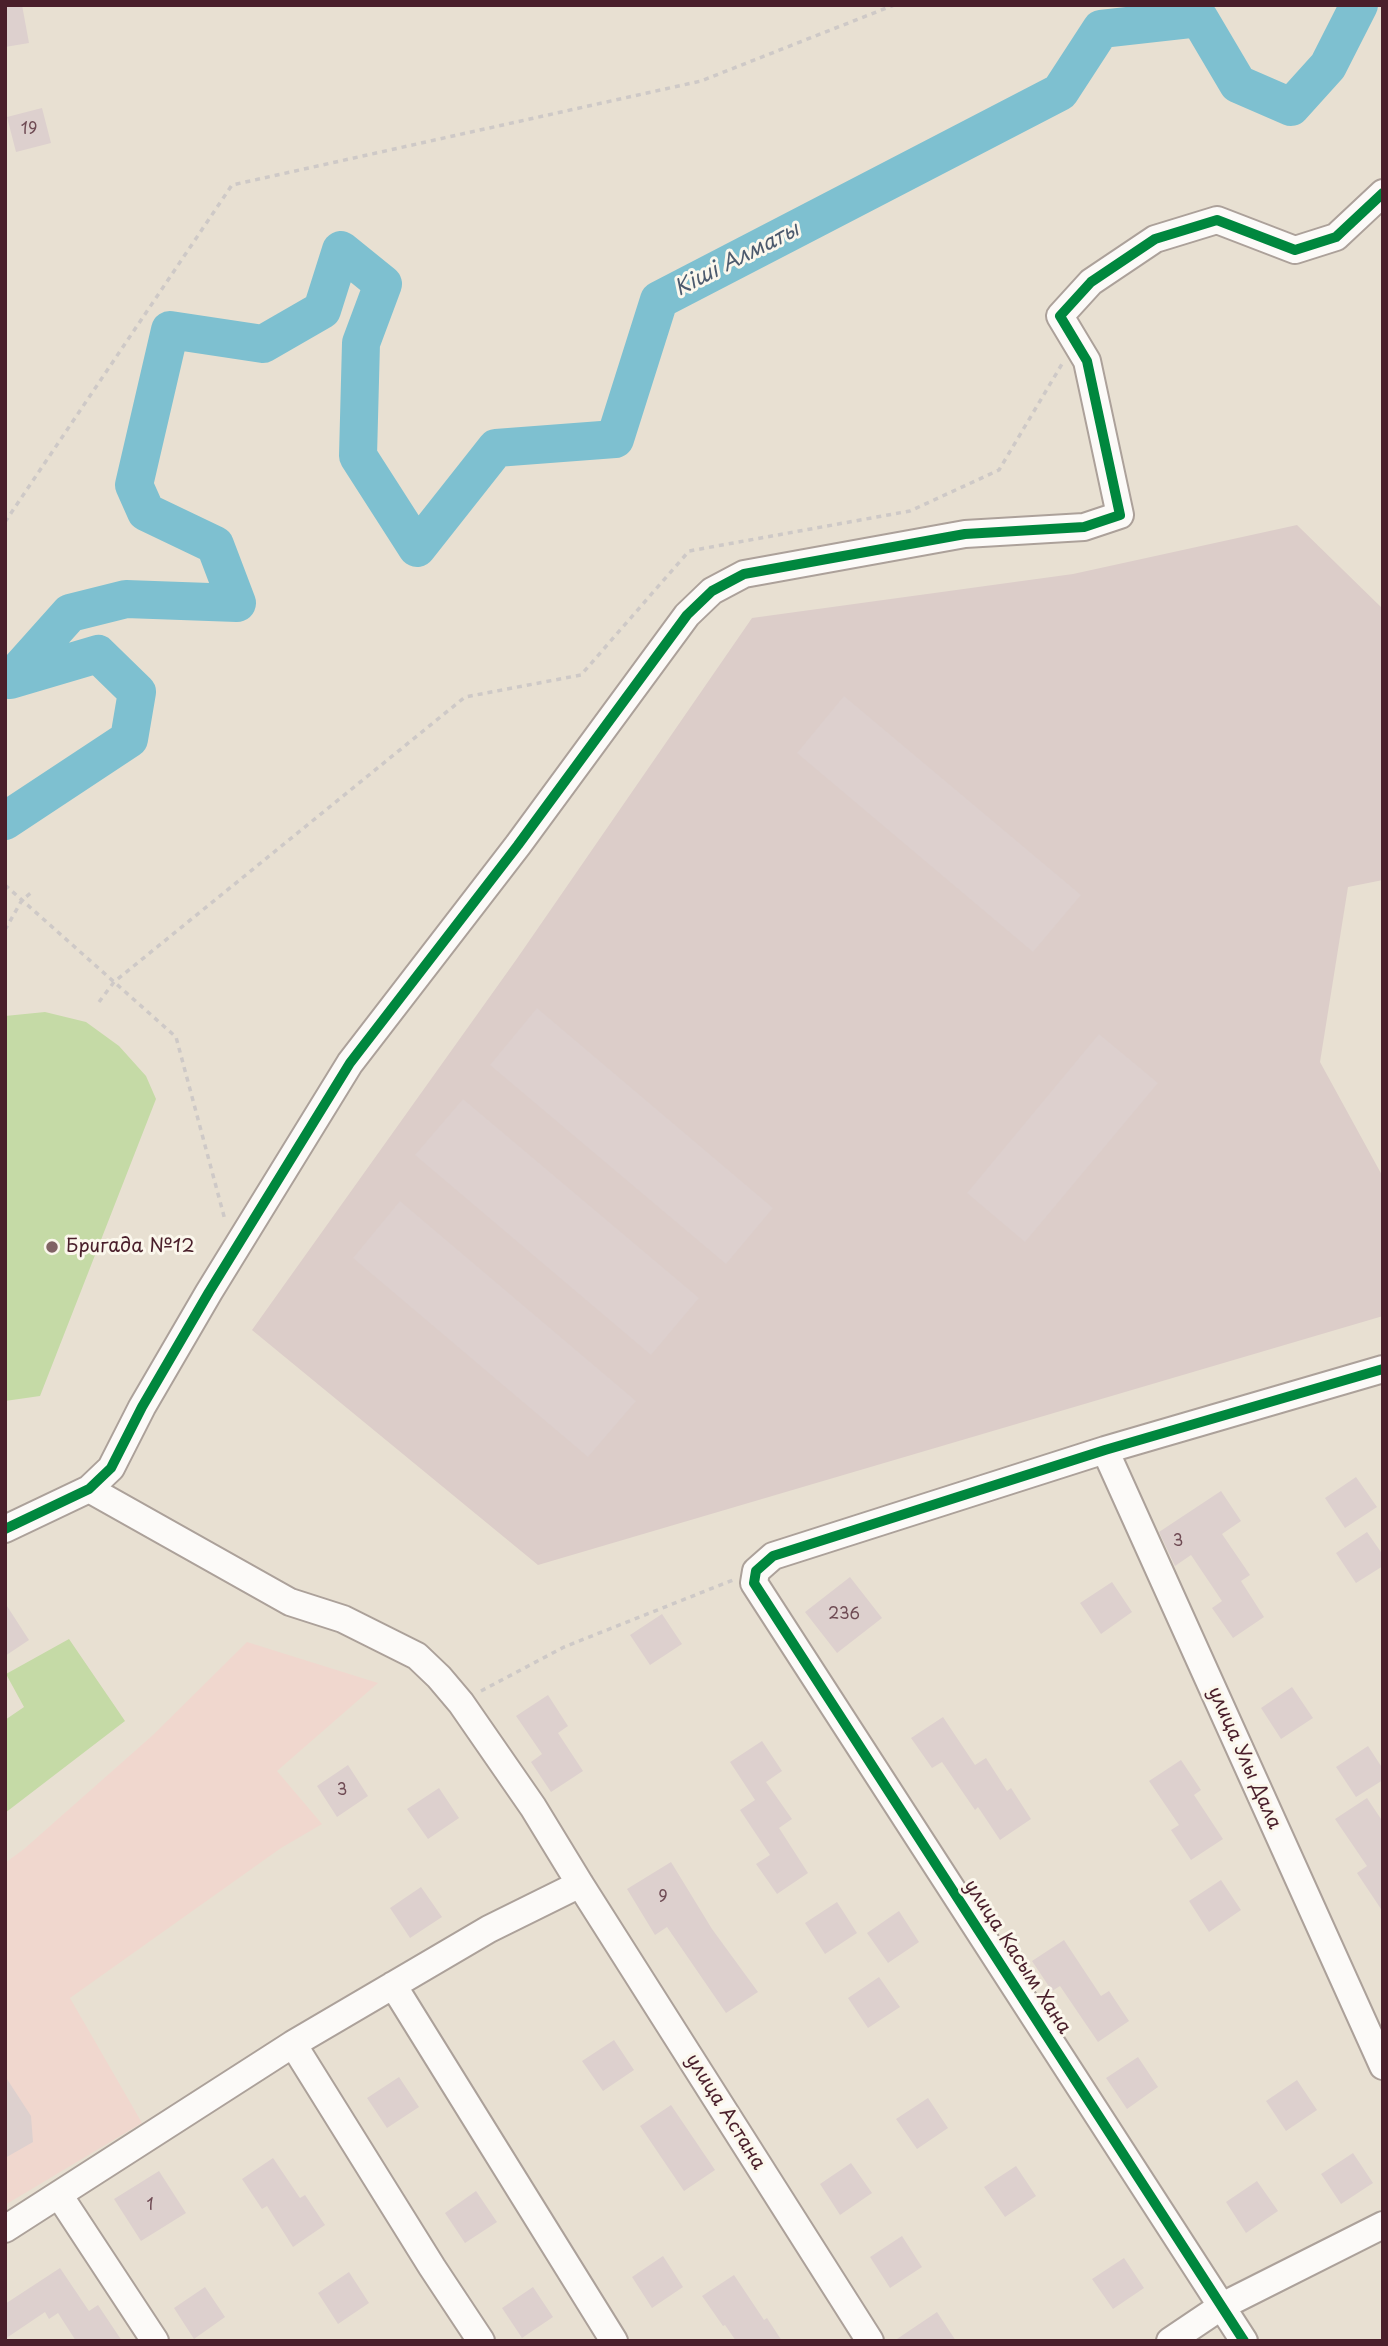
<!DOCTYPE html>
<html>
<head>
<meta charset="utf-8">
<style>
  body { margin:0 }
  #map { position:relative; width:1388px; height:2346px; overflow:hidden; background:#e8e0d2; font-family:"Playpen Sans",sans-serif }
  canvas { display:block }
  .frame { position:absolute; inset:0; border:7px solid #4a1f2b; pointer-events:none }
</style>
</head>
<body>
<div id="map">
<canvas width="1388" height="2346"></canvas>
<div class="frame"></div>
</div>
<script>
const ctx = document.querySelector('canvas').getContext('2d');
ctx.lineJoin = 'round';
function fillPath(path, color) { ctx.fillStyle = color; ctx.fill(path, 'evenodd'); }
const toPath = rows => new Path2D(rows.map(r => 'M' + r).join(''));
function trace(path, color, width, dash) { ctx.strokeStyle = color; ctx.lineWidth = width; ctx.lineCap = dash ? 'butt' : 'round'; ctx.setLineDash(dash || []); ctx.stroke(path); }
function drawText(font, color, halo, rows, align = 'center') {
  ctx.font = font + ' "Playpen Sans",sans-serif'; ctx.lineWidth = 6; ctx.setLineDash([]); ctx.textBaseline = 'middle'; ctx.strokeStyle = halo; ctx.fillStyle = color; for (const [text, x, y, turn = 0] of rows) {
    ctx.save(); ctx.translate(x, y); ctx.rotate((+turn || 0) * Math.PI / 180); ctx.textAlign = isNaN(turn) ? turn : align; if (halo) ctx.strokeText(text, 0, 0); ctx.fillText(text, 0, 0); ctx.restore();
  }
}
const built = toPath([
  [247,1642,378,1683,277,1771,322,1824,281,1848,70,1998,142,2123,5,2205,5,1863,24,1849,153,1735]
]);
const industrial = toPath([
  [1297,525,1383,609,1383,880,1348,887,1320,1062,1383,1177,1383,1316,538,1565,252,1330,516,960,752,618,1073,574]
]);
const green = toPath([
  [45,1012,86,1022,119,1046,146,1076,156,1099,40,1396,5,1401,5,1016],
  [69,1639,125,1721,5,1813,5,1720,24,1707,6,1674]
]);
const river = toPath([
  [5,821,129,739,137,692,98,654,10,680,70,613,126,599,237,603,215,545,146,512,134,485,170,330,263,344,322,310,341,250,383,284,361,343,358,456,417,548,496,448,615,439,659,300,1060,92,1101,29,1199,18,1238,84,1291,107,1328,66,1359,5]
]);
const building = toPath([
  [5,5,22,5,29,43,5,47],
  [42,108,51,143,16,152,7,117],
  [844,696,1081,895,1033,952,797,753],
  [537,1008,773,1208,726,1264,490,1065],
  [1099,1034,1158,1083,1025,1242,967,1193],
  [463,1099,699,1298,651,1355,415,1155],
  [400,1201,636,1401,588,1457,353,1258],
  [1356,1477,1377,1507,1345,1528,1325,1498],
  [1221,1491,1241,1521,1222,1534,1250,1575,1241,1581,1264,1617,1233,1638,1212,1608,1222,1601,1191,1555,1175,1566,1159,1532],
  [1367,1532,1383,1555,1383,1566,1356,1583,1336,1553],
  [850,1577,882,1618,837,1653,805,1612],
  [1112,1582,1132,1612,1101,1634,1080,1603],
  [5,1603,29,1640,5,1656],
  [662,1614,682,1644,650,1665,630,1635],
  [1292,1687,1313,1718,1281,1739,1261,1708],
  [548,1695,568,1726,558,1733,583,1771,551,1792,531,1762,542,1754,516,1716],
  [943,1717,975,1765,986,1758,1007,1791,1011,1788,1031,1819,1000,1840,978,1807,975,1810,942,1762,932,1768,911,1738],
  [762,1741,782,1771,766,1782,792,1819,779,1828,808,1873,777,1894,756,1864,770,1855,740,1810,755,1800,730,1762],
  [1368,1746,1383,1769,1383,1780,1356,1797,1336,1767],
  [1181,1760,1201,1790,1194,1795,1223,1839,1191,1860,1171,1830,1179,1825,1149,1781],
  [348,1765,368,1796,337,1817,317,1786],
  [439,1788,459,1818,428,1839,407,1809],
  [1367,1798,1383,1822,1383,1912,1357,1873,1367,1866,1335,1819],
  [671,1862,712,1929,758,1992,726,2013,667,1927,655,1935,627,1889],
  [1221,1880,1241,1910,1209,1932,1189,1901],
  [421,1887,442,1917,410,1938,390,1908],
  [837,1902,857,1933,825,1954,805,1923],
  [899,1911,919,1942,888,1963,867,1933],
  [1064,1940,1101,1996,1109,1991,1129,2021,1098,2042,1060,1986,1052,1991,1032,1961],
  [879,1977,900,2007,868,2028,848,1998],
  [614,2040,634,2070,603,2091,582,2061],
  [1138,2057,1158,2087,1127,2109,1106,2078],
  [5,2076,31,2116,33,2142,5,2158],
  [399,2077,419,2107,387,2128,367,2098],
  [1297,2080,1317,2110,1286,2131,1266,2101],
  [928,2098,948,2128,917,2149,896,2119],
  [671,2105,715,2170,684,2191,640,2126],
  [1353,2153,1373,2183,1341,2204,1321,2174],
  [273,2158,300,2198,305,2195,325,2225,293,2247,267,2206,262,2209,242,2179],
  [851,2163,872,2193,840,2215,820,2184],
  [1016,2166,1036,2196,1005,2217,984,2187],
  [159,2171,186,2213,141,2241,114,2199],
  [1257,2181,1278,2211,1246,2233,1226,2202],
  [476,2191,497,2222,465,2243,445,2213],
  [902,2236,922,2267,890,2288,870,2257],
  [663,2256,683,2287,652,2308,632,2277],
  [1124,2258,1144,2288,1113,2309,1092,2279],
  [60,2268,89,2311,98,2305,122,2341,76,2341,58,2313,49,2319,45,2312,5,2339,5,2304],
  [349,2272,369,2303,338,2324,318,2293],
  [734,2275,764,2320,767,2318,782,2341,736,2341,725,2325,723,2326,702,2296],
  [205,2287,225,2317,194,2339,174,2308],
  [533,2287,553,2317,522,2338,502,2308],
  [937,2312,956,2341,894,2341]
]);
const path = toPath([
  [5,522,232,185,701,81,894,5],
  [5,885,176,1037,225,1220],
  [5,930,22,900,32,892],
  [99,1002,114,982,465,697,581,675,689,551,910,511,999,470,1062,364],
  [481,1691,564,1647,733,1580]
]);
const street = toPath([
  [1105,1450,1383,2066],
  [89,1489,290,1602,343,1619,417,1656,439,1677,461,1703,533,1807,580,1884,870,2341],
  [5,1529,89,1489,111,1468,142,1407,209,1292,350,1063,518,845,687,615,712,591,744,574,965,534,1084,527,1120,515,1087,361,1060,316,1091,282,1155,239,1217,220,1295,250,1336,237,1383,193],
  [393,1985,614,2341],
  [293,2044,489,1929,580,1884],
  [59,2195,155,2341],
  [5,2229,293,2044,432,2267,481,2341],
  [1170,2341,1222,2306,1383,2225],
  [1244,2341,754,1583,756,1571,773,1556,1105,1450,1383,1369]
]);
const cycleway = toPath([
  [5,1529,89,1489,111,1468,142,1407,209,1292,350,1063,518,845,687,615,712,591,744,574,965,534,1084,527,1120,515,1087,361,1060,316,1091,282,1155,239,1217,220,1295,250,1336,237,1383,193],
  [1244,2341,754,1583,756,1571,773,1556,1105,1450,1383,1369]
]);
const markers = [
  [52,1247,7,"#816365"]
];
const numberNames = [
  ["19",29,130],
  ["3",1178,1542],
  ["236",844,1615],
  ["3",342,1791],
  ["9",663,1898],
  ["1",150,2206]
];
const poiNames = [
  ["Бригада №12",66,1247]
];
const streetNames = [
  ["улица Улы Дала",1244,1758,66],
  ["улица Касым Хана",1017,1957,57],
  ["улица Астана",725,2112,58]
];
const waterNames = [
  ["Кіші Алматы",737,260,-27]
];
fillPath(built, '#f0d7ce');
fillPath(industrial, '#dccdc9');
fillPath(green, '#c5daa6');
trace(river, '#7ec0d0', 38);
fillPath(building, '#ddd0ce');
trace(street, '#aca19a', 30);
trace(path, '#cec9c7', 3.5, [5, 5]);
trace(street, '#fcfaf8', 26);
trace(cycleway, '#00873e', 10);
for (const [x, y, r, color] of markers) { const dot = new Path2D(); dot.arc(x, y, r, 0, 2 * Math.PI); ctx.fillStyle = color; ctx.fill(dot); trace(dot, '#fbf7ec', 2.5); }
drawText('16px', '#6f4b54', null, numberNames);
drawText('19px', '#4a1f2b', '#fbf7ec', poiNames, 'left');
drawText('19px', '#4a1f2b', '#fbf7ec', streetNames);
drawText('italic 21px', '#4c5a6d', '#fbf7ec', waterNames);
</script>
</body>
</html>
